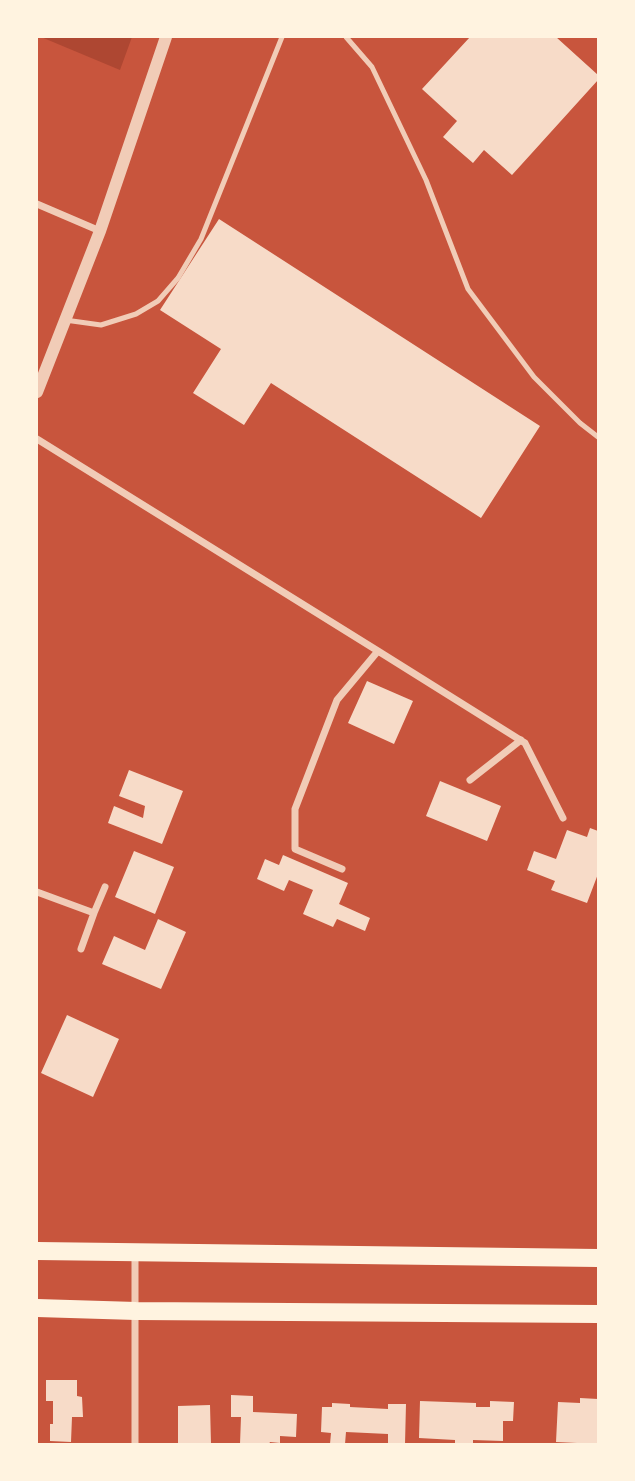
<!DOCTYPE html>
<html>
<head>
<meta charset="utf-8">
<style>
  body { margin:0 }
  #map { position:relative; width:635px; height:1481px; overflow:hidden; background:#c8553d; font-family:Commissioner,sans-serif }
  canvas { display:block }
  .frame { position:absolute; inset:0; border:38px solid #fff3e0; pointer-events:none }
</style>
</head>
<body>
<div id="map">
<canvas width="635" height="1481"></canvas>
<div class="frame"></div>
</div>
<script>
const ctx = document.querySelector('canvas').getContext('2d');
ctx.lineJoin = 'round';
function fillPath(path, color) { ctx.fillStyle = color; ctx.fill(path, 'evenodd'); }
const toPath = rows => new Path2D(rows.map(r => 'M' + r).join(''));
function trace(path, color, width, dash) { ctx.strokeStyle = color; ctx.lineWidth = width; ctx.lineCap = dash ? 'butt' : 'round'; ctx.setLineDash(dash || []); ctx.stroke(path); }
const green = toPath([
  [41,37,132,37,120,70]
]);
const building = toPath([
  [470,37,556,37,598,75,598,80,512,175,484,150,473,163,443,137,457,121,422,89],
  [219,219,540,426,481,518,271,383,244,425,193,393,221,349,160,310],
  [367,681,413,701,394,744,348,723],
  [129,770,183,791,162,844,108,823,114,806,143,818,145,806,119,796],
  [440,781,501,806,487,841,426,816],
  [590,828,598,831,598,874,587,903,551,890,555,881,527,870,534,851,556,859,567,830,587,837],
  [134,851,174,867,155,914,115,897],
  [283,855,348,883,339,904,370,918,365,931,337,919,333,927,303,914,313,890,289,880,284,891,257,879,265,859,279,865],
  [158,919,186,932,161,989,102,964,114,936,145,950],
  [67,1015,119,1039,93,1097,41,1073],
  [46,1380,77,1380,77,1396,82,1397,83,1417,72,1417,71,1442,50,1441,50,1424,53,1424,53,1401,46,1401],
  [231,1395,253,1396,253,1412,297,1414,296,1437,280,1436,280,1443,270,1442,269,1444,240,1444,241,1417,231,1417],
  [580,1398,598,1399,598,1444,556,1442,558,1402,580,1403],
  [420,1401,476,1403,476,1407,490,1407,490,1401,514,1402,513,1421,503,1421,503,1441,473,1440,473,1444,455,1444,455,1440,419,1438],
  [332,1403,350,1404,350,1407,388,1409,388,1404,406,1404,405,1444,388,1443,388,1434,346,1432,345,1444,330,1444,331,1433,321,1432,322,1407,332,1407],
  [210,1405,211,1444,178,1444,178,1406]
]);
const service = toPath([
  [346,37,372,67,426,180,468,289,534,377,580,423,598,437],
  [65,320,101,325,136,314,158,301,178,278,201,239,282,37]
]);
const minor = toPath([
  [37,204,100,231],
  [37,439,378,651,337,700,295,809,295,849,342,869],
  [378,651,525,743,563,818],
  [470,780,521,740],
  [37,892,94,913,81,949],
  [94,913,105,887],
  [135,1254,135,1444]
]);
const tertiary = toPath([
  [37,392,100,231,166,37]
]);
const primary = toPath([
  [37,1251,598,1258],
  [37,1308,136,1311,598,1314]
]);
fillPath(green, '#ae4732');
fillPath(building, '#f7dbc8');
trace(service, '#f1ccb7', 5);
trace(minor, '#f1ccb7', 7);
trace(tertiary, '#f1ccb7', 12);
trace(primary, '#fff3e0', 18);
</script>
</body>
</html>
